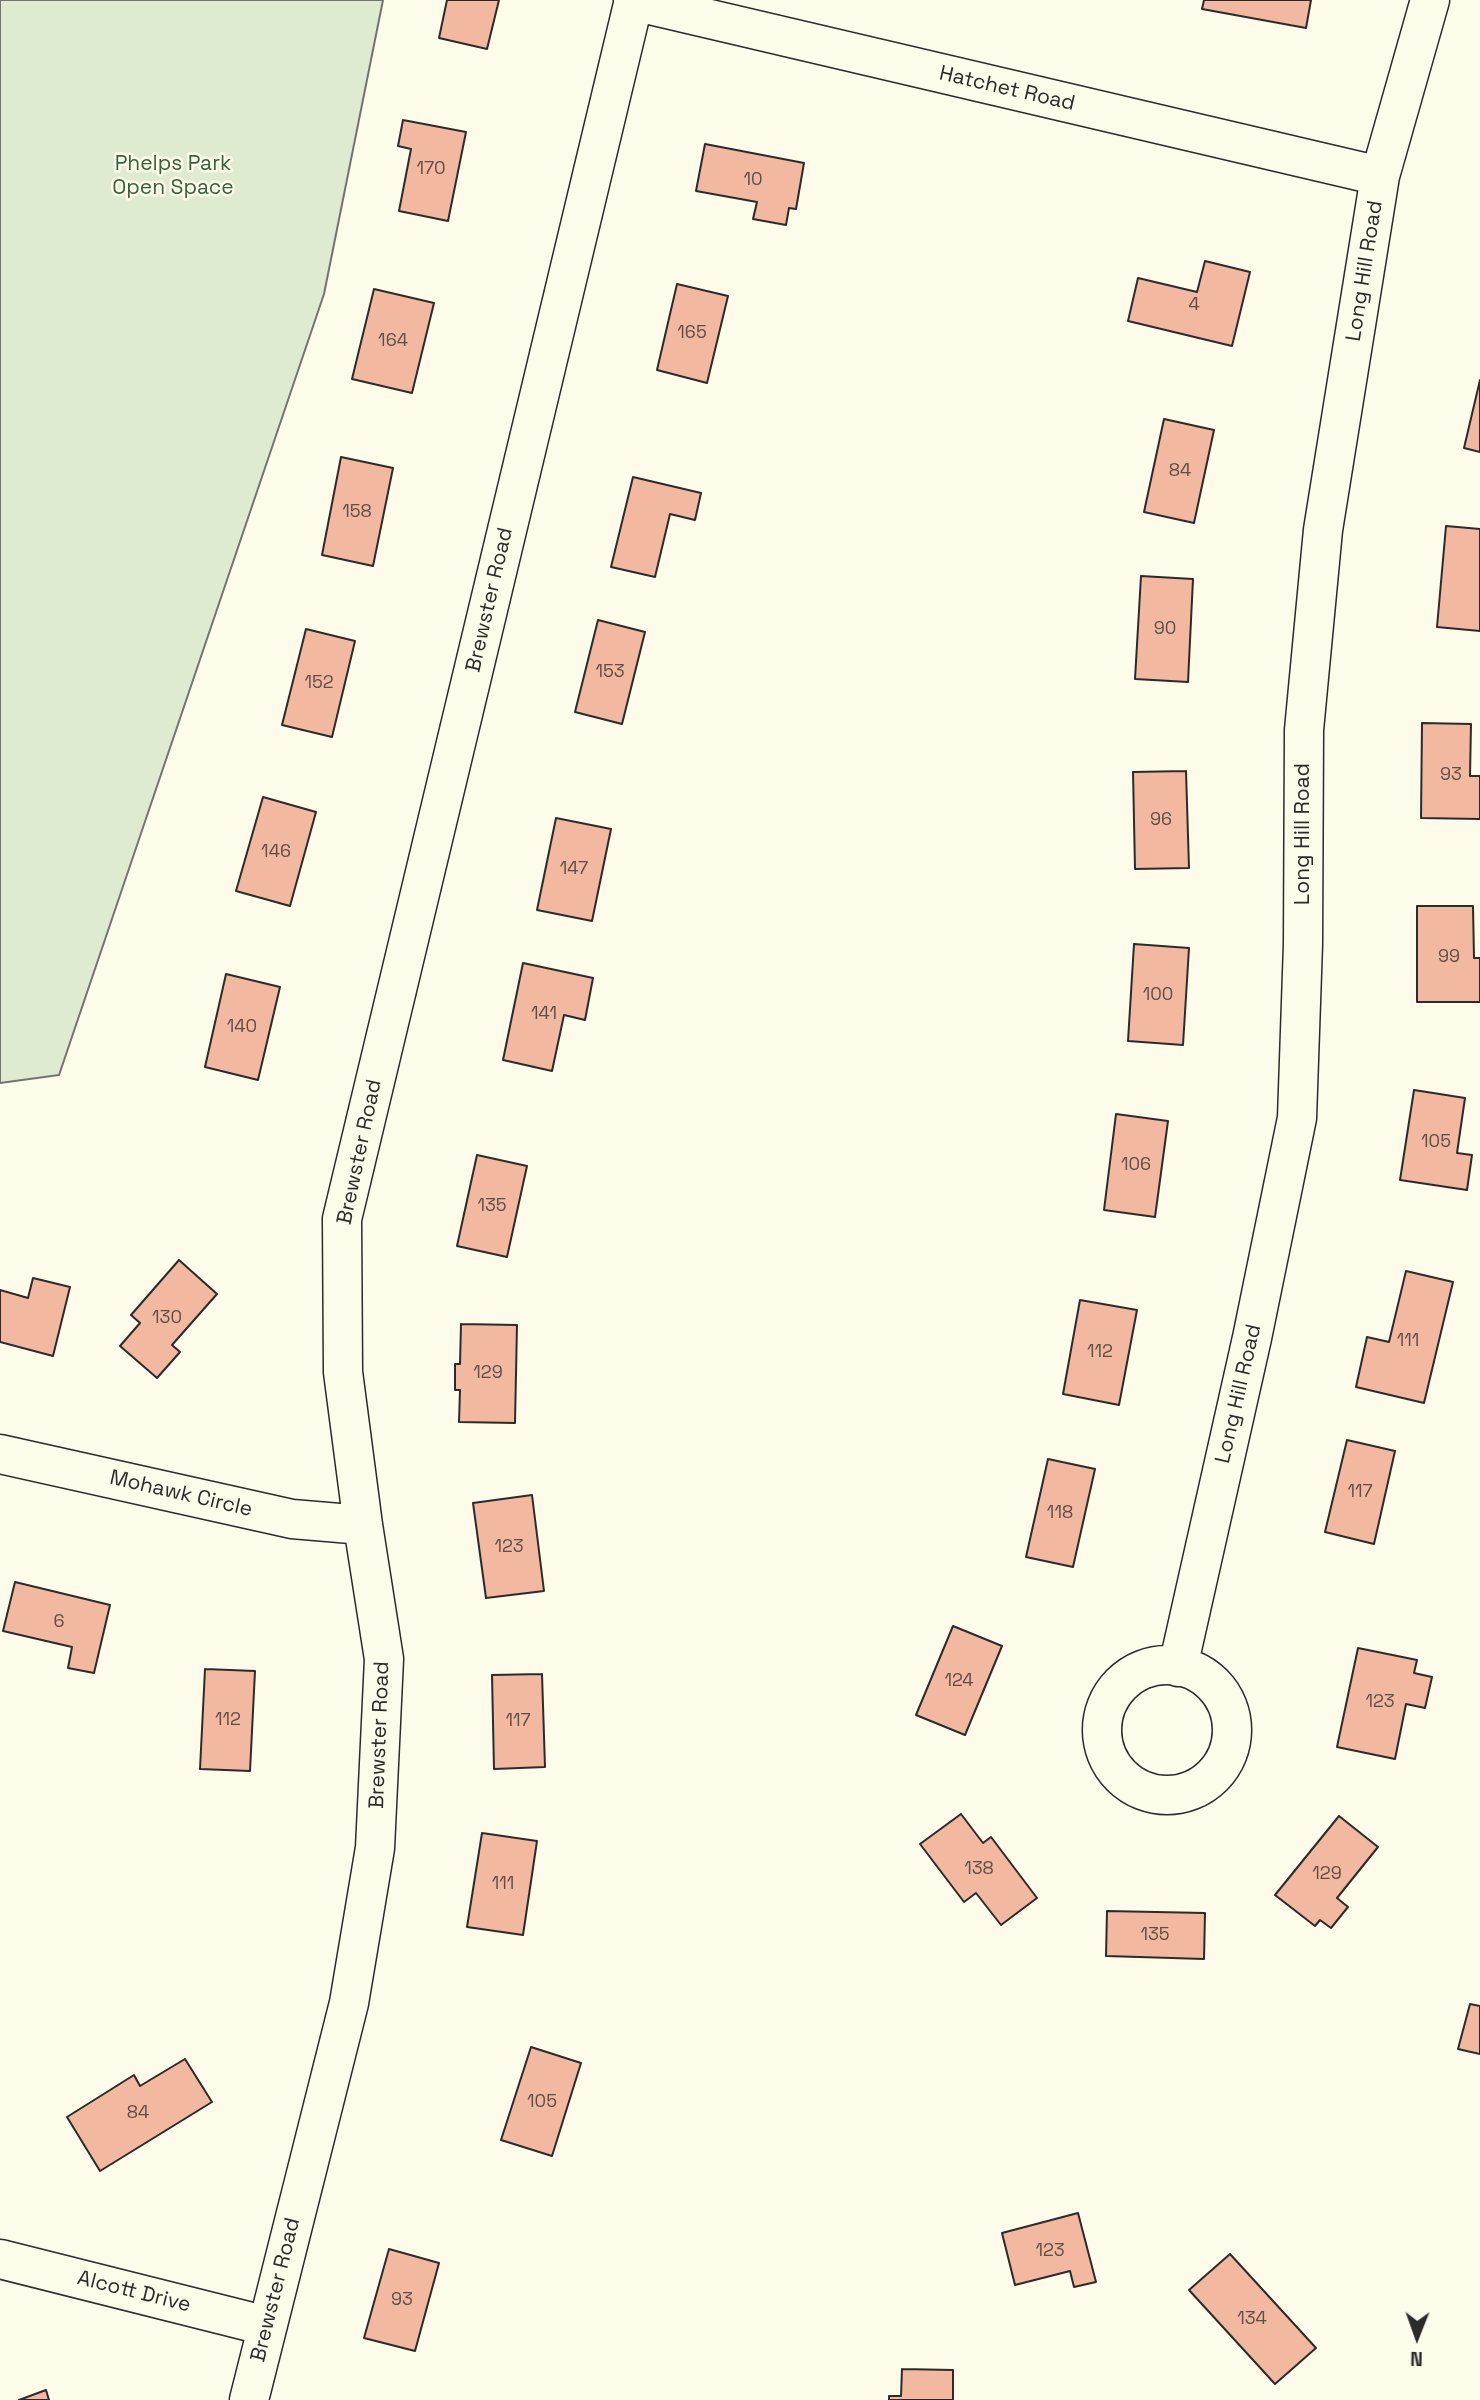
<!DOCTYPE html>
<html>
<head>
<meta charset="utf-8">
<style>
  body { margin:0 }
  #map { position:relative; width:1480px; height:2400px; overflow:hidden; background:#fdfbea; font-family:"Space Grotesk",sans-serif }
  canvas { display:block }
  .north { position:absolute; left:1382px; top:2302px; width:70px; height:70px; -webkit-text-stroke:5px #fdfbea; paint-order:stroke; rotate:181deg; font-size:19px; font-weight:700; line-height:28px; text-align:center; color:#2b2b2b }
  .north::after { content:''; display:block; margin:auto; width:24px; height:32px; background:#2b2b2b; clip-path:polygon(50% 0,100% 100%,50% 72%,0 100%) }
</style>
</head>
<body>
<div id="map">
<canvas width="1480" height="2400"></canvas>
<div class="north">N</div>
</div>
<script>
const ctx = document.querySelector('canvas').getContext('2d');
ctx.lineJoin = 'round';
function fillPath(path, color) { ctx.fillStyle = color; ctx.fill(path, 'evenodd'); }
const toPath = rows => new Path2D(rows.map(r => 'M' + r).join(''));
function trace(path, color, width, dash) { ctx.strokeStyle = color; ctx.lineWidth = width; ctx.lineCap = dash ? 'butt' : 'round'; ctx.setLineDash(dash || []); ctx.stroke(path); }
function drawText(font, color, halo, rows, align = 'center') {
  ctx.font = font + ' "Space Grotesk",sans-serif'; ctx.lineWidth = 5; ctx.setLineDash([]); ctx.textBaseline = 'middle'; ctx.strokeStyle = halo; ctx.fillStyle = color; for (const [text, x, y, turn = 0] of rows) {
    ctx.save(); ctx.translate(x, y); ctx.rotate((+turn || 0) * Math.PI / 180); ctx.textAlign = isNaN(turn) ? turn : align; if (halo) ctx.strokeText(text, 0, 0); ctx.fillText(text, 0, 0); ctx.restore();
  }
}
const green = toPath([
  [0,0,383,0,324,294,59,1075,0,1083,0,0]
]);
const building = toPath([
  [447,0,499,0,487,49,439,38,447,0],
  [1204,0,1311,0,1306,28,1202,9,1204,0],
  [403,120,466,132,448,221,399,211,411,149,398,146,403,120],
  [705,144,804,163,796,209,789,208,786,225,753,219,757,202,696,191,705,144],
  [1205,261,1250,272,1232,346,1128,321,1138,278,1197,292,1205,261],
  [677,284,728,296,707,383,657,370,677,284],
  [374,289,434,303,412,393,352,379,374,289],
  [1480,380,1480,452,1464,448,1480,380],
  [1164,419,1214,430,1194,523,1144,512,1164,419],
  [341,457,393,468,373,566,322,555,341,457],
  [633,477,701,493,695,520,670,514,655,577,611,567,633,477],
  [1446,526,1480,529,1480,631,1437,627,1446,526],
  [1141,576,1193,579,1188,682,1135,679,1141,576],
  [598,620,645,632,622,724,575,712,598,620],
  [306,629,355,641,332,737,282,725,306,629],
  [1422,723,1471,724,1470,776,1480,776,1480,819,1421,818,1422,723],
  [1186,771,1189,868,1135,869,1133,772,1186,771],
  [263,797,316,812,290,906,236,891,263,797],
  [556,818,611,829,592,921,537,910,556,818],
  [1417,906,1473,906,1474,958,1480,958,1480,1002,1417,1002,1417,906],
  [1134,944,1189,948,1183,1045,1128,1041,1134,944],
  [523,963,593,978,585,1020,564,1015,552,1071,503,1060,523,963],
  [226,974,280,987,258,1080,205,1067,226,974],
  [1414,1090,1465,1098,1457,1153,1472,1155,1467,1190,1400,1180,1414,1090],
  [1116,1114,1168,1121,1155,1217,1104,1210,1116,1114],
  [477,1155,527,1166,507,1257,457,1246,477,1155],
  [179,1260,217,1294,172,1345,180,1352,157,1378,120,1346,140,1323,131,1315,179,1260],
  [1406,1271,1453,1282,1424,1403,1356,1387,1367,1337,1389,1342,1406,1271],
  [33,1278,70,1287,53,1356,0,1342,0,1290,28,1298,33,1278],
  [1080,1300,1137,1310,1119,1405,1063,1394,1080,1300],
  [461,1324,517,1325,515,1423,459,1422,460,1390,455,1390,455,1364,460,1364,461,1324],
  [1347,1440,1395,1451,1374,1544,1325,1532,1347,1440],
  [1048,1459,1095,1469,1073,1567,1026,1557,1048,1459],
  [532,1495,544,1591,486,1598,473,1503,532,1495],
  [15,1582,110,1605,94,1673,68,1668,72,1647,3,1631,15,1582],
  [953,1626,1002,1646,965,1735,916,1715,953,1626],
  [1358,1648,1417,1660,1414,1673,1432,1677,1425,1708,1406,1704,1395,1759,1337,1747,1358,1648],
  [205,1669,255,1671,250,1771,200,1769,205,1669],
  [542,1674,545,1767,494,1769,492,1675,542,1674],
  [961,1814,983,1843,991,1837,1037,1898,1001,1925,976,1893,964,1902,920,1844,961,1814],
  [1339,1816,1378,1847,1337,1898,1348,1907,1331,1928,1320,1920,1315,1926,1275,1895,1339,1816],
  [482,1833,537,1841,523,1935,467,1927,482,1833],
  [1107,1911,1205,1913,1204,1959,1106,1956,1107,1911],
  [1470,2004,1480,2006,1480,2054,1458,2049,1470,2004],
  [531,2047,581,2063,552,2156,501,2140,531,2047],
  [185,2059,212,2102,100,2171,67,2117,134,2075,140,2086,185,2059],
  [1078,2213,1096,2282,1074,2287,1070,2271,1015,2285,1002,2233,1078,2213],
  [389,2249,439,2263,415,2351,364,2338,389,2249],
  [1230,2254,1316,2348,1275,2384,1189,2290,1230,2254],
  [902,2369,953,2370,953,2400,889,2400,889,2396,901,2396,902,2369],
  [46,2390,49,2400,19,2400,46,2390]
]);
const minor = toPath([
  [633,1,1380,176],
  [0,1454,292,1519,363,1525],
  '1102 1730a65 65 0 1 1 130 0a65 65 0 1 1-130 0Z',
  [1178,1667,1252,1338,1297,1118,1303,944,1304,730,1323,530,1380,176,1430,0],
  [0,2259,267,2326],
  [249,2400,349,2003,375,1848,384,1659,363,1525,343,1372,342,1219,634,0]
]);
const numberNames = [
  ["170",431,169],
  ["10",753,180],
  ["4",1194,305],
  ["165",692,333],
  ["164",393,341],
  ["84",1180,471],
  ["158",357,512],
  ["90",1165,629],
  ["153",610,672],
  ["152",319,683],
  ["93",1451,775],
  ["96",1161,820],
  ["146",276,852],
  ["147",574,869],
  ["99",1449,957],
  ["100",1158,995],
  ["141",544,1014],
  ["140",242,1027],
  ["105",1436,1142],
  ["106",1136,1165],
  ["135",492,1206],
  ["130",167,1318],
  ["111",1408,1341],
  ["112",1100,1352],
  ["129",488,1373],
  ["117",1360,1492],
  ["118",1060,1513],
  ["123",509,1547],
  ["6",59,1622],
  ["124",959,1681],
  ["123",1380,1702],
  ["112",228,1720],
  ["117",518,1721],
  ["138",979,1869],
  ["129",1327,1874],
  ["111",503,1884],
  ["135",1155,1935],
  ["105",542,2102],
  ["84",138,2113],
  ["123",1050,2251],
  ["93",402,2300],
  ["134",1252,2319]
];
const streetNames = [
  ["Hatchet Road",1007,89,13],
  ["Long Hill Road",1365,271,-81],
  ["Brewster Road",490,600,-77],
  ["Long Hill Road",1303,834,-90],
  ["Brewster Road",360,1152,-78],
  ["Long Hill Road",1239,1394,-77],
  ["Mohawk Circle",181,1494,13],
  ["Brewster Road",380,1735,-88],
  ["Brewster Road",276,2290,-76],
  ["Alcott Drive",134,2292,14]
];
const parkNames = [
  ["Phelps Park",173,164],
  ["Open Space",173,188]
];
fillPath(green, '#deebd1');
trace(green, '#74746e', 2);
fillPath(building, '#f2b8a0');
trace(building, '#2b2b2b', 2);
trace(minor, '#2b2b2b', 41);
trace(minor, '#fdfbea', 38);
drawText('18px', '#5d4e48', null, numberNames);
drawText('21px', '#2b2b2b', '#fdfbea', streetNames);
drawText('21px', '#34623c', '#fdfbea', parkNames);
</script>
</body>
</html>
